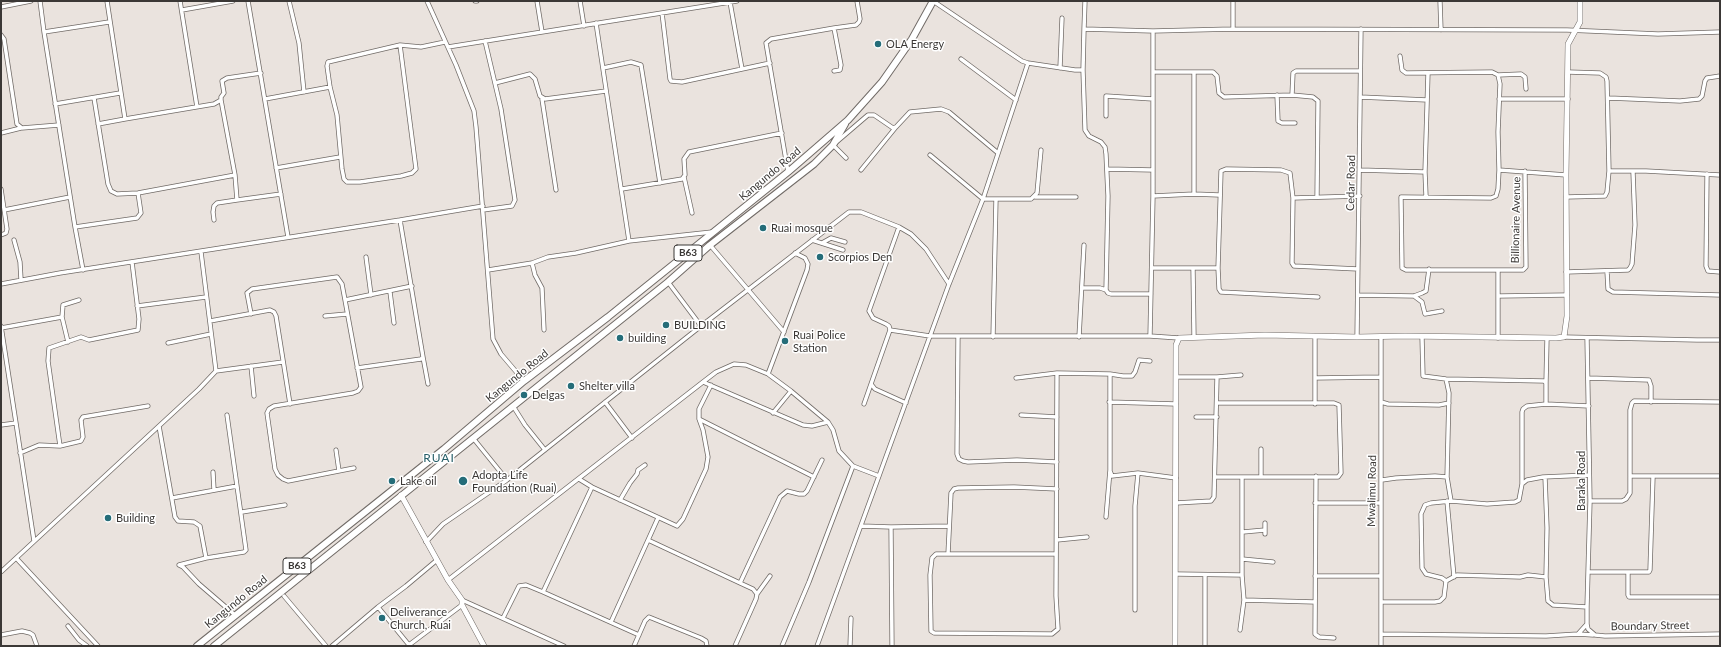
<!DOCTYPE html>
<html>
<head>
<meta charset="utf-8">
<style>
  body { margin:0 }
  #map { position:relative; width:1721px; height:647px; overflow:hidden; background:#eae3de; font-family:Lato,sans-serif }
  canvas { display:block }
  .frame { position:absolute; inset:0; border:2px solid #3b3836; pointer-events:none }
</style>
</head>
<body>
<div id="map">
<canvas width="1721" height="647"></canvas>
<div class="frame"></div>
</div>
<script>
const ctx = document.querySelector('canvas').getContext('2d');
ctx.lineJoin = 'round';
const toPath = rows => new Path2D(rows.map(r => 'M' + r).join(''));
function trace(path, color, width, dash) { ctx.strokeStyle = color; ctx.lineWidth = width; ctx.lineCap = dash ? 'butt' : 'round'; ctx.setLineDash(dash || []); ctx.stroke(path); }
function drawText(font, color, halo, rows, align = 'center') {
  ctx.font = font + ' Lato,sans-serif'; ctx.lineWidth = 3; ctx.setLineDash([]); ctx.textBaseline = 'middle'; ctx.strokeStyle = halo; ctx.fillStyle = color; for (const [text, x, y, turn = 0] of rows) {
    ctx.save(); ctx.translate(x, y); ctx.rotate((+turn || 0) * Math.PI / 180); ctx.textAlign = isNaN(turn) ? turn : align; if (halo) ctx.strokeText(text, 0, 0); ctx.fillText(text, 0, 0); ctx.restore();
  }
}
const street = toPath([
  [40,1,44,32,109,22],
  [107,1,125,119,214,104,221,100,221,97,224,93,222,81,227,78,261,73],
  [180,1,197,107],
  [248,1,288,237],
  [289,1,299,43,304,92],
  [427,1,456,65,474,111,476,127,493,339,501,354,524,381],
  [475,1,477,1],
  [537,1,542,32],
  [580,1,584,26],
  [933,1,1022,61,1028,63,1075,70,1083,70,1084,29,1153,31,1233,29,1567,30,1658,34,1720,32],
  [1233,1,1233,29],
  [1440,1,1441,30],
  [730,2,742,69],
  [1,7,31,1],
  [182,10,233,1],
  [662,13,670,79,671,81,682,82,770,63],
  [596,23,629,241],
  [834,28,856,25,859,22,860,19,857,1],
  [1084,29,1085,1],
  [44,32,75,227,83,270],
  [1,35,4,39,17,124,22,128,59,125],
  [400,45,416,169,412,173,401,176,360,182,347,182,344,179,342,169,337,115,330,87,327,66,328,62,400,45,421,47,445,42],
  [448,47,737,1],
  [1400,56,1402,70,1406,73,1492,72,1498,75,1521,74,1525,77,1526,89],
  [961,59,1016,100],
  [603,68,631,62,641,65,660,183],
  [1060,68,1062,18],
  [1083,70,1085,130,1089,136,1101,142,1105,147,1106,154,1108,196,1106,290,1108,293,1111,294,1151,294],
  [1153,72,1213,72,1217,76,1219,93,1224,97,1292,95,1293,73,1296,71,1360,71],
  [1498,75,1500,84,1498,132,1499,170,1498,189,1496,196,1491,198,1401,197,1402,268,1406,270,1523,270,1526,267,1525,171],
  [495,83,530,74,535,79,540,96,545,99,606,91],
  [1277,95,1278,121,1282,123,1295,123],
  [1292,95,1313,97,1318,101,1317,197],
  [1360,97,1427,100],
  [94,98,108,184,111,191,117,194,138,193,235,175,221,100],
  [1609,98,1680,101,1699,99,1702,96,1705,81,1707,78,1720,76],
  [265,99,330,87],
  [542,99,556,190],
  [1499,99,1568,99],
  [55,104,120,93],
  [1106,116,1106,96,1153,99],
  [98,124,125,119],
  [1,133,21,128],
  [930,155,983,199,1031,199,1037,193,1041,150],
  [846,158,833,145,868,115,874,115,893,128,896,127,910,112,941,109,949,112,998,153],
  [276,168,340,157],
  [1107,169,1153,170],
  [861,170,896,127],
  [1360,170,1425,172],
  [1499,170,1566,175],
  [1609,171,1646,171,1720,175],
  [788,172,766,43,771,39,834,28,841,65,840,70,834,71],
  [1707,174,1706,266,1708,271,1720,272],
  [235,175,237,200,281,194],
  [684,177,692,213],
  [1,189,7,229,6,233,1,235],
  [622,189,682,179,685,175,684,159,689,152,782,133],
  [1194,194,1219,195],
  [1153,196,1194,194,1194,72],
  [1426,196,1425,172,1428,73],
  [1035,197,1076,197],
  [1566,197,1605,196,1607,192,1609,171,1607,81,1606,77,1600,73,1568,72],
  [1293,198,1360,196],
  [4,210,70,197],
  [483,210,512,206,515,200,501,109,485,41],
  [214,220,213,212,214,206,217,203,237,200],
  [75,227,137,218,141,213,138,193],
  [899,227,869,311,873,318,886,324,889,326,890,330,871,384,875,389,906,403],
  [14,240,20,262,21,280],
  [812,240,843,250],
  [822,243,831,238,845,242],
  [710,245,784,332],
  [795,253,805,258,808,264,807,270,768,374,791,391,828,422],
  [366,257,371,295],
  [1152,268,1218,268],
  [1193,268,1194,337],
  [488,270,532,263],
  [1607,271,1608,289,1613,292,1720,295],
  [1566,272,1628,270,1630,268,1632,264,1635,225,1633,172],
  [668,282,701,326],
  [1,284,60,273,400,220,483,206],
  [1082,288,1100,288,1106,290],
  [390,292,394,323],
  [1358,295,1414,296,1422,293,1426,291,1429,269],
  [1414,296,1422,302,1425,314,1442,311],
  [1499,296,1567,295],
  [1318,297,1221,292,1219,289,1218,268,1221,171,1226,169,1281,170,1290,173,1293,198,1292,263,1294,266,1358,269],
  [137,306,206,297],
  [251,314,247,293,252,289,337,277,342,284,345,300],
  [325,316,347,314],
  [62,317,63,305,79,300],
  [210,321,270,310,274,312,276,316,290,404],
  [1,326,16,423,1,425],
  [1,328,62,317,68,342],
  [544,330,542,288,535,275,532,263,548,257,576,253,629,241,712,232],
  [890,330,930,336,1150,336,1179,338],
  [958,336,957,454,959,459,963,461,968,462,1017,460,1057,462],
  [1150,336,1153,196,1153,31],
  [993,337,996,199],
  [1079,337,1084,245],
  [1357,337,1361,29],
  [1422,337,1423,376,1446,379,1544,381,1546,383,1546,404],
  [1564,337,1697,340,1720,340],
  [1498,338,1498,270],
  [1587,338,1590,501,1587,607,1587,624,1588,629,1595,635,1605,636,1720,634],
  [168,343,211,334],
  [423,357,428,384],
  [251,366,254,396],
  [357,368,421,359,423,357,400,220],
  [216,371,283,362],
  [1110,374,1123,376,1132,376,1135,372,1139,360,1150,361],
  [1176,377,1217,377,1241,375],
  [1016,378,1057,373,1110,374,1110,470,1106,517],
  [1315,378,1381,377],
  [1589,378,1649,380,1651,386,1651,402],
  [1446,379,1449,393,1447,477],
  [703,382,716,372,734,364,746,365,768,374],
  [1546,383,1547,338],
  [711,385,699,409,699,419,814,477],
  [605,402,632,438],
  [1109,402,1176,404],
  [1381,402,1388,404,1439,405,1449,403],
  [864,404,871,384],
  [1315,404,1315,336],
  [513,406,525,425,545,450],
  [773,413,791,391],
  [227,415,246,550,244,552,206,558,179,565,183,567,199,584,235,615],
  [1021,415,1057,417],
  [1196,417,1217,417],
  [16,423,34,541],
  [159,426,175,517,178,521,194,522,200,526,206,558],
  [473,438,507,480],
  [60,446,48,361,49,348,81,337,89,340,138,330,139,319,132,262],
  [336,450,339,471],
  [20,453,39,445,60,446,81,441,83,437,81,420,83,417,148,406],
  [354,468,288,481,283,479,278,475,275,469,267,413,269,409,274,406,353,393,358,391,361,387,345,300,412,286],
  [1110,471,1112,476,1138,473,1176,478],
  [213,472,214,490],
  [1261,476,1261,449],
  [1316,476,1315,634,1319,637,1334,638],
  [1630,476,1720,476],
  [1215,477,1338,477,1341,473,1339,405,1334,403,1217,403],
  [1545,477,1547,528,1546,577,1548,601,1553,605,1587,607],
  [579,479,592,487,677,526,683,519,706,469,708,457,703,430,699,419],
  [1382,480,1396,478,1435,476,1447,477,1451,501],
  [1522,484,1522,412,1523,409,1527,406,1546,404,1589,406],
  [592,487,543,592,639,635],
  [172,498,237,486],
  [620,500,630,483,637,474,638,470,645,465],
  [1447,501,1454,577],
  [1590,501,1622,501,1626,499,1630,493,1630,410,1632,403,1634,401,1720,402],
  [1176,503,1211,501,1214,497,1217,377],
  [1315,503,1381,503],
  [242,512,285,505],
  [1265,523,1265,534],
  [861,526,891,527,892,646],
  [891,527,949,526],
  [1243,532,1265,530],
  [648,540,740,583,753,589,757,594,756,599,735,646],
  [1057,540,1087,537],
  [426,542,443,524,507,480,701,326,849,212,861,212,899,227,911,234,926,249,949,284],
  [948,554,951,493,954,489,958,488,1014,487,1057,489],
  [1056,554,936,554,932,558,930,575,931,631,934,633,1052,634,1058,629,1056,596,1057,373],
  [17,559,98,646],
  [1242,559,1273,562],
  [1,572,199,389,216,371,201,252],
  [1588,572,1649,572,1650,570,1653,477],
  [1628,572,1628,595,1629,597,1720,597],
  [1176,574,1242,575],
  [1315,576,1381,576],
  [448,580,703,382,803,425,812,426,828,422,833,430,839,451,853,466],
  [1446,581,1457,575,1520,577,1528,575,1546,577],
  [740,583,780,497,787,491,799,494,804,494,807,491,822,460],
  [757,594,770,576],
  [284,596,326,646],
  [462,600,564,646],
  [1244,600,1315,602],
  [1381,602,1435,602,1440,601,1444,597,1446,581,1442,578,1426,574,1422,568,1421,514,1425,505,1431,503,1451,501,1487,504,1515,502,1519,500,1522,484,1527,480,1543,477,1589,475],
  [378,607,406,586,437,560],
  [1135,610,1135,506,1138,473],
  [503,618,519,586,526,585,543,592],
  [611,622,658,518],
  [68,626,79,640,87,646],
  [1240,630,1244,600,1242,575,1242,477],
  [1381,634,1546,636,1578,634,1587,624],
  [1578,634,1593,635],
  [1,635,22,631,30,633,33,635,37,646],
  [332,646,378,607,409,645,462,605],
  [634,646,645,621,649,617,701,638,706,641,707,646],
  [782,646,809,582,853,466,879,476],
  [817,646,949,284,983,199,1028,63],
  [850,646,851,618],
  [1205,646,1205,575],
  [1381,646,1381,337]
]);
const secondary = toPath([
  [401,495,448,580,462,600,462,605,484,646],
  [1175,646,1176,345,1179,338,1265,335,1357,337,1405,336,1556,338,1564,337,1567,316,1566,175,1568,44,1580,22,1580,1]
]);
const highway = toPath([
  [197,646,444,449,524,381,608,317,788,172,848,120,882,82,912,39,933,1],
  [214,646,668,282,710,245,814,164,833,145,845,124]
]);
const markers = [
  [878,44,4,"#256d79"],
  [763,228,4,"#256d79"],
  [820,257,4,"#256d79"],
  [666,325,4,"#256d79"],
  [620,338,4,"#256d79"],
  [785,341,4,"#256d79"],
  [571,386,4,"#256d79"],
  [524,395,4,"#256d79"],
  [392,481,4,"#256d79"],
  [463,481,5,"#256d79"],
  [108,518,4,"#256d79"],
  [382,618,4,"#256d79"]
];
const shields = [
  [688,253,28],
  [297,566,28]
];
const shieldNames = [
  ["B63",688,253],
  ["B63",297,566]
];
const poiNames = [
  ["OLA Energy",886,44],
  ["Ruai mosque",771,228],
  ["Scorpios Den",828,257],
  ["BUILDING",674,325],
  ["Ruai Police",793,335],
  ["Station",793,348],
  ["building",628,338],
  ["Shelter villa",579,386],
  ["Delgas",532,395],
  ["Adopta Life",472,475],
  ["Foundation (Ruai)",472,488],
  ["Lake oil",400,481],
  ["Building",116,518],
  ["Deliverance",390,612],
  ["Church, Ruai",390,625]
];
const streetNames = [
  ["Kangundo Road",770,174,-40],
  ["Cedar Road",1351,183,-89],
  ["Billionaire Avenue",1516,220,-89],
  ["Kangundo Road",517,376,-39],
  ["Baraka Road",1581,481,-90],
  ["Mwalimu Road",1372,491,-89],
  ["Kangundo Road",236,602,-39],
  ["Boundary Street",1650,626,-1]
];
const neighbourhoodNames = [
  ["RUAI",439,458]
];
trace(street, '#716b67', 5);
trace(secondary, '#716b67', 6);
trace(highway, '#716b67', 8);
trace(street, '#fff', 3.5);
trace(secondary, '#fff', 5);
trace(highway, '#fff', 6);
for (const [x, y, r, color] of markers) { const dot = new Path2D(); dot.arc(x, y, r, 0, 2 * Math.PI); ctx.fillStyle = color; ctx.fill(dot); trace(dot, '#fff', 1.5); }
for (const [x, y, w] of shields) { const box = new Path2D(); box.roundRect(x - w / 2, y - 8, w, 16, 3); ctx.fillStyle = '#fff'; ctx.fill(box); trace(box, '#3b3836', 1); }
drawText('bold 10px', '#3b3836', null, shieldNames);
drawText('11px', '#3b3836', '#fff', poiNames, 'left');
drawText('11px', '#3b3836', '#fff', streetNames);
ctx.letterSpacing = '1px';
drawText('12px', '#265e68', '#fff', neighbourhoodNames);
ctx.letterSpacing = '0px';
</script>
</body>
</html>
